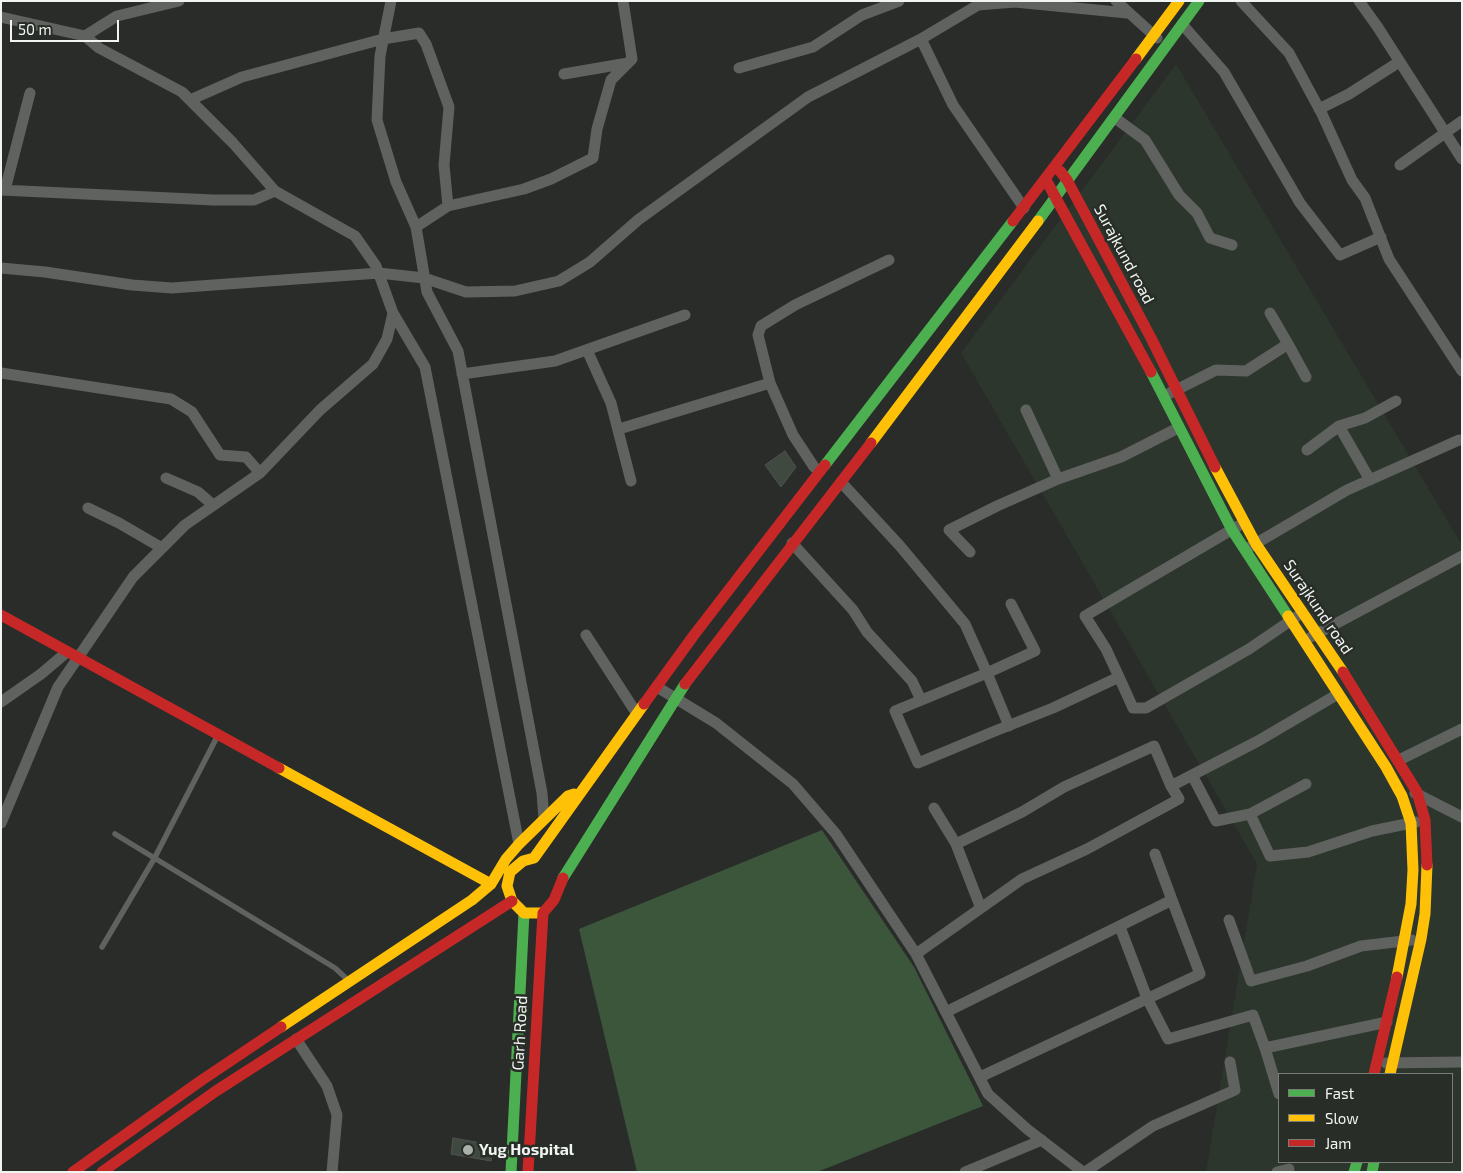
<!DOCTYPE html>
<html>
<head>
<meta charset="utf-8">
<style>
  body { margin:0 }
  #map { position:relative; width:1463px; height:1173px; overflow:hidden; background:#292c29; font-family:"Exo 2",sans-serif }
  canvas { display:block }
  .frame { position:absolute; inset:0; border:2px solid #f1f5f1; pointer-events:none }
  .legend { position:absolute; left:1278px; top:1073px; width:175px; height:90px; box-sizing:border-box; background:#282d28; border:1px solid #787d78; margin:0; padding:6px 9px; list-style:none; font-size:15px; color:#f1f5f1 }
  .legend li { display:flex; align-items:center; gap:10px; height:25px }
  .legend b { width:25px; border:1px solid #787d78 }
  .scale { position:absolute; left:10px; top:20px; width:109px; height:22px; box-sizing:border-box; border:2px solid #f1f5f1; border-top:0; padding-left:6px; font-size:15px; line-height:18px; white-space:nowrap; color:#f1f5f1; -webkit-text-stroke:4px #282d28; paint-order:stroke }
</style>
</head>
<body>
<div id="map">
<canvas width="1463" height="1173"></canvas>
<div class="frame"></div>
<ul class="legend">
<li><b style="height:6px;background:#4caf50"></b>Fast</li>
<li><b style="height:6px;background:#ffc107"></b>Slow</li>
<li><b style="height:6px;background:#c62828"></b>Jam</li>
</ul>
<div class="scale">50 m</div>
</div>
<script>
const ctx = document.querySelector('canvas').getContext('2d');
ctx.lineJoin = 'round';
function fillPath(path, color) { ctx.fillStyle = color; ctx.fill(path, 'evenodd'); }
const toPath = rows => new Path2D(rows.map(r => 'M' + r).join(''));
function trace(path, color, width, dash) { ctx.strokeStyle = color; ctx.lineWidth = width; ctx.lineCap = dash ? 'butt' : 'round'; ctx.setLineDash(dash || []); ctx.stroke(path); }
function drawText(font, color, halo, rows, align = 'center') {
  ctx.font = font + ' "Exo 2",sans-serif'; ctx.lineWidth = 5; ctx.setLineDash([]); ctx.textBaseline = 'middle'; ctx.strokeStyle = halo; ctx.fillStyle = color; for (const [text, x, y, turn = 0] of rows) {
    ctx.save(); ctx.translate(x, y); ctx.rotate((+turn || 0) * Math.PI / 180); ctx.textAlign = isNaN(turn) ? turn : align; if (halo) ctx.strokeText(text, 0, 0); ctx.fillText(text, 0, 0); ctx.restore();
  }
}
const built = toPath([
  [1176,64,1462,545,1462,1172,1206,1172,1257,864,961,353],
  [1279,1074,1452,1074,1452,1162,1279,1162]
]);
const green = toPath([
  [822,830,914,967,983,1106,817,1172,637,1172,579,929]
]);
const building = toPath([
  [785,451,796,467,781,487,765,465,785,451],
  [453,1138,493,1145,491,1161,451,1154,453,1138]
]);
const lane = toPath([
  [115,834,335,968,348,980],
  [102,947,154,859,217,737]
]);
const street = toPath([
  [391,1,380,56,377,120,396,182,416,227,427,292,458,351,542,793,544,819],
  [1116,1,1157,38],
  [1241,1,1289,53,1322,114,1352,180,1365,198,1389,259,1462,371],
  [1359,1,1377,26,1462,159],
  [1,17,85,36,99,48,182,92,233,143,275,191,355,236,376,266,393,313,425,367,519,844],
  [1182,24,1224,72,1300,203,1340,255,1381,237],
  [85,36,117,16,179,1],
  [921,39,953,105,1024,208],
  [739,68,813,47,862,15,899,1],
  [564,74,628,63],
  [190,100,242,77,383,39,419,33,426,44,449,107,444,165,448,206],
  [1319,109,1349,94,1399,62],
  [1115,118,1145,140,1179,195,1197,213,1210,238,1232,245],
  [1400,165,1462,121],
  [1,190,213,200,254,200,275,191],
  [5,190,30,93],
  [416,227,448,206,524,189,551,179,593,158,597,129,611,80,632,59,623,1],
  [1,268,45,272,132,285,172,288,379,273,424,278,466,292,515,291,559,281,590,262,638,220,808,97,921,39,978,5,1015,2,1127,13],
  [1288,344,1306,377],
  [587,350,611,403,631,481],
  [1,373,171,399,192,412,220,455,246,457,260,473],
  [462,374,555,361,685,315],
  [1170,393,1216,370,1246,371,1288,344,1270,313],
  [1026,410,1058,479],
  [1339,426,1365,418,1396,401],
  [619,429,770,383],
  [1307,450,1339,426,1370,480],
  [820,471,814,467,793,435,770,383,758,335,761,326,795,305,889,260],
  [166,478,198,492,213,505],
  [841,482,900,546,965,624,987,673,1035,651,1011,604],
  [88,508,119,523,162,548],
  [792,543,853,610,867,632,912,681,921,700],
  [1250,547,1347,490,1459,440],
  [970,552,949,530,997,506,1058,479,1121,457,1178,428],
  [586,635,637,714],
  [1311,637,1462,556],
  [1119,677,1106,649,1085,616,1238,526],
  [657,687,716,723,793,784,836,834,916,954,988,1094,1027,1129,1083,1172],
  [1,702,41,674,67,652],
  [1009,726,987,673,895,711,918,763,995,731,1053,708,1119,677,1133,708,1146,708,1249,649,1296,617],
  [1399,760,1462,729],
  [1192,775,1216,821,1250,814,1270,856,1308,852,1372,831,1416,822],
  [1415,793,1462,817],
  [934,808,956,844],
  [1250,814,1306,784],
  [1,823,58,687,133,577,185,525,260,473,320,410,373,364,387,339,393,313],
  [980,906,956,844,1022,812,1064,787,1154,746,1171,786],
  [1229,920,1251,981,1307,966,1361,946,1412,940],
  [1120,927,1147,998,1168,1039,1253,1015,1265,1048],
  [916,954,1022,879,1087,849,1179,799,1171,786,1258,741,1338,694],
  [946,1012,1172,900,1155,854],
  [296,1039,327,1086,337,1115,332,1172],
  [1386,1063,1462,1062],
  [980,1077,1200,974,1172,900],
  [1279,1094,1265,1048,1387,1022],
  [965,1172,1042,1140],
  [1085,1172,1153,1126,1235,1090,1230,1062],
  [1277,1172,1289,1169]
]);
const fast = toPath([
  [1038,221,1199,1],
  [1151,372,1232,530,1288,616],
  [825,465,1013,221],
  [563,878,685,684],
  [511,1172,524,913],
  [1354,1172,1357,1162],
  [1372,1172,1374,1162]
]);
const slow = toPath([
  [1136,59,1179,1],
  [871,443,1038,221],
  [1215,467,1256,544,1343,672],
  [1288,616,1386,767,1402,796,1411,823,1413,870,1411,904,1397,977],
  [279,768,491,884],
  [543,913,524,913,512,901,507,886,510,872,523,861,534,858,644,704],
  [281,1027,472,900,491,884,506,859,519,844,568,796,574,794],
  [1390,1074,1421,939,1425,914,1427,865]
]);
const jam = toPath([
  [1060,171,1067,180,1151,338,1215,467],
  [1046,180,1151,372],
  [1013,221,1136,59],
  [1,615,279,768],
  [1343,672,1417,792,1425,820,1427,865],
  [685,684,871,443],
  [644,704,694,635,825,465],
  [1374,1074,1397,977],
  [73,1172,199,1082,281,1027],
  [102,1172,216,1091,512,901],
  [528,1172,543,913,554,900,563,878]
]);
const markers = [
  [468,1150,6,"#abafab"]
];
const streetNames = [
  ["Surajkund road",1124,254,62],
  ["Surajkund road",1318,607,56],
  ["Garh Road",520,1033,-87]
];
const poiNames = [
  ["Yug Hospital",479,1150]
];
fillPath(built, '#2c362c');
fillPath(green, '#3c563c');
fillPath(building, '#3f4940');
trace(building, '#505250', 1);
trace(lane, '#606260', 5.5);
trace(street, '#606260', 11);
trace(fast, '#4caf50', 11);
trace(slow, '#ffc107', 11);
trace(jam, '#c62828', 11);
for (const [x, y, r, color] of markers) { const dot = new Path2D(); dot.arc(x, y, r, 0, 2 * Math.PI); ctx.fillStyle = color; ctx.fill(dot); trace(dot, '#282d28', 2); }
drawText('16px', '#f1f5f1', '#282d28', streetNames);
drawText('bold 16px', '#f1f5f1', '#282d28', poiNames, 'left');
</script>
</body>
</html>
